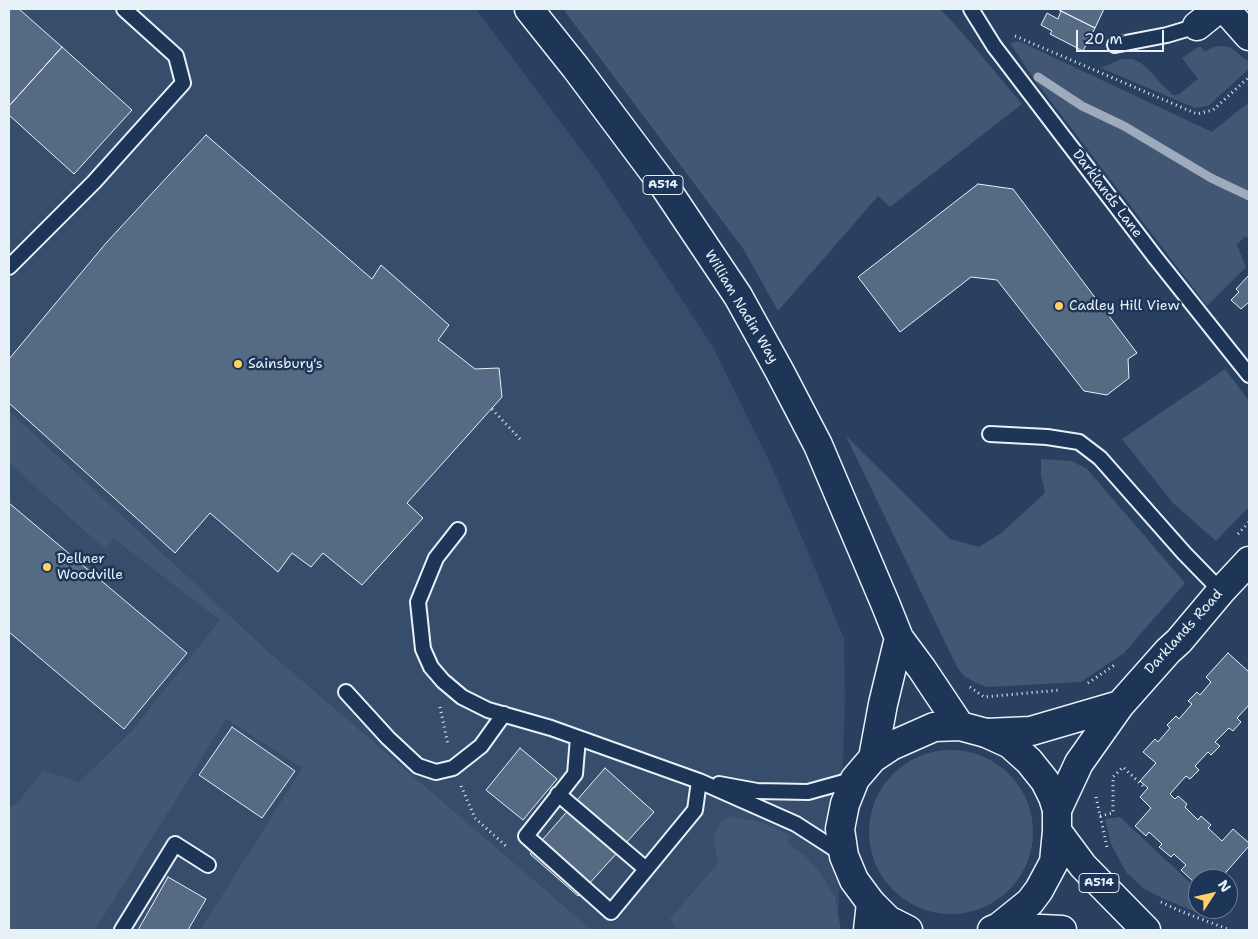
<!DOCTYPE html>
<html>
<head>
<meta charset="utf-8">
<style>
  body { margin:0 }
  #map { position:relative; width:1258px; height:939px; overflow:hidden; background:#294061; font-family:"Shantell Sans",sans-serif }
  canvas { display:block }
  .frame { position:absolute; inset:0; border:10px solid #e8f1f8; pointer-events:none }
  .north { position:absolute; left:1188px; top:869px; width:50px; height:50px; box-sizing:border-box; background:#1d3557; border:1px solid #6e8097; border-radius:50%; rotate:55deg; font-size:14px; font-weight:700; line-height:20px; text-align:center; color:#e8f1f8 }
  .north::after { content:''; display:block; margin:auto; width:18px; height:22px; background:#ffd166; clip-path:polygon(50% 0,100% 100%,50% 72%,0 100%) }
  .scale { position:absolute; left:1076px; top:30px; width:88px; height:22px; box-sizing:border-box; border:2px solid #e8f1f8; border-top:0; padding-left:6px; font-size:15px; line-height:18px; white-space:nowrap; color:#e8f1f8; -webkit-text-stroke:4px #1d3557; paint-order:stroke }
</style>
</head>
<body>
<div id="map">
<canvas width="1258" height="939"></canvas>
<div class="frame"></div>
<div class="north">N</div>
<div class="scale">20 m</div>
</div>
<script>
const ctx = document.querySelector('canvas').getContext('2d');
ctx.lineJoin = 'round';
function fillPath(path, color) { ctx.fillStyle = color; ctx.fill(path, 'evenodd'); }
const toPath = rows => new Path2D(rows.map(r => 'M' + r).join(''));
function trace(path, color, width, dash) { ctx.strokeStyle = color; ctx.lineWidth = width; ctx.lineCap = dash ? 'butt' : 'round'; ctx.setLineDash(dash || []); ctx.stroke(path); }
function drawText(font, color, halo, rows, align = 'center') {
  ctx.font = font + ' "Shantell Sans",sans-serif'; ctx.lineWidth = 5; ctx.setLineDash([]); ctx.textBaseline = 'middle'; ctx.strokeStyle = halo; ctx.fillStyle = color; for (const [text, x, y, turn = 0] of rows) {
    ctx.save(); ctx.translate(x, y); ctx.rotate((+turn || 0) * Math.PI / 180); ctx.textAlign = isNaN(turn) ? turn : align; if (halo) ctx.strokeText(text, 0, 0); ctx.fillText(text, 0, 0); ctx.restore();
  }
}
const built = toPath([
  [9,9,476,9,600,175,713,347,773,469,844,638,845,697,838,930,592,930,261,645,226,719,302,768,200,930,9,930]
]);
const green = toPath([
  [563,9,940,9,959,29,1022,104,890,207,878,196,778,311,744,250],
  [1019,41,1212,132,1249,102,1249,239,1245,236,1237,245,1246,267,1207,306,1033,78,1010,43],
  [1200,46,1205,52,1209,49,1216,46,1230,47,1249,62,1249,69,1208,106,1195,108,1101,68,1121,59,1133,59,1141,63,1149,70,1164,87,1173,95,1178,95,1198,79,1182,58],
  [1225,369,1249,401,1249,507,1216,541,1173,503,1122,439],
  [9,411,261,645,592,930,200,930,302,768,226,719,95,930,9,930,9,808,18,802,43,770,79,782,131,732,220,620,114,539,105,549,9,463],
  [846,436,950,539,979,547,1001,533,1045,493,1041,475,1041,459,1072,461,1087,469,1185,583,1124,653,1081,682,987,687,976,683,964,676,957,667],
  '869 832a82 82 0 1 1 164 0a82 82 0 1 1-164 0Z',
  [730,816,756,821,775,828,790,835,787,843,804,855,820,872,835,897,841,930,677,930,670,919,718,863,713,837,718,826,723,819],
  [1120,817,1198,890,1199,909,1196,912,1164,899,1144,889,1126,872,1111,844,1105,819]
]);
const stream = toPath([
  [1038,77,1082,106,1124,126,1211,178,1249,196]
]);
const building = toPath([
  [9,9,19,9,62,47,9,106,9,9],
  [1057,9,1104,9,1095,28,1057,9],
  [1061,11,1095,28,1083,51,1050,34,1052,31,1041,25,1047,13,1058,19,1061,11],
  [62,47,132,110,74,174,9,115,9,106,62,47],
  [206,135,372,279,381,265,449,325,438,340,475,369,499,368,502,397,407,503,423,518,362,585,323,553,311,567,292,553,278,572,210,513,175,553,9,403,9,359,107,242,206,135],
  [978,184,1013,189,1137,353,1128,359,1129,378,1107,395,1084,391,997,280,971,277,900,332,858,277,978,184],
  [1249,275,1249,302,1241,309,1231,300,1239,292,1236,289,1249,275],
  [9,503,187,653,124,729,9,632,9,503],
  [1228,653,1249,672,1249,705,1237,718,1241,722,1233,731,1229,728,1215,742,1220,746,1211,755,1208,752,1195,766,1199,770,1190,779,1186,776,1170,794,1175,799,1178,796,1187,804,1185,807,1198,820,1201,816,1211,825,1208,828,1222,841,1233,829,1249,843,1249,846,1220,879,1198,879,1195,883,1181,870,1186,865,1174,854,1171,857,1159,847,1162,844,1149,832,1146,836,1135,826,1151,808,1140,797,1148,788,1140,781,1156,763,1143,752,1155,739,1158,742,1170,728,1167,725,1176,716,1179,719,1192,704,1188,701,1197,692,1200,695,1211,682,1206,677,1228,653],
  [232,727,295,771,262,818,199,775,232,727],
  [520,748,557,779,523,820,486,790,520,748],
  [605,768,654,812,578,896,530,854,605,768],
  [168,877,206,899,188,930,138,930,168,877]
]);
const path = toPath([
  [1015,36,1197,114,1213,110,1249,77],
  [492,409,520,439],
  [1238,534,1249,522],
  [1088,683,1116,664],
  [970,687,984,697,1060,690],
  [440,707,448,745],
  [461,786,475,818,506,846],
  [1096,797,1107,847],
  [1100,816,1113,813,1113,777,1123,767,1143,786,1144,785],
  [1161,902,1180,911,1230,930]
]);
const service = toPath([
  [971,9,994,46,1155,257,1249,375],
  [1115,45,1167,35,1197,26],
  [9,267,94,182,183,83,176,56,124,9],
  [990,434,1047,437,1079,442,1100,458,1184,553,1221,591],
  [458,530,436,558,418,602,423,649,431,667,443,681,462,697,488,710,551,728,699,781,796,824,844,855],
  [346,692,388,738,418,766,436,772,453,768,481,746,504,714],
  [578,738,575,774,526,836,611,912,695,810,699,781],
  [719,784,757,791,808,792,855,779],
  [558,794,646,869],
  [122,930,175,844,208,865]
]);
const minor = toPath([
  [1225,9,1249,36],
  [1197,26,1218,9]
]);
const tertiary = toPath([
  [986,733,1031,731,1120,705],
  [1057,810,1079,763,1120,705,1168,651,1179,641,1221,591,1249,561],
  [868,930,871,903]
]);
const primary = toPath([
  [529,9,576,68,665,187,738,296,780,372,818,445,885,603,899,638,922,669,960,726],
  [873,758,883,704,899,638],
  [1057,831,1083,866,1146,930],
  [999,927,1062,930],
  [908,930,888,920,871,903,854,880,844,856,840,829,845,804,855,779,873,758,891,746,934,727,960,726,986,733,1010,744,1029,761,1045,781,1053,797,1057,810,1057,831,1054,862,1039,890,1030,902,999,927,992,930]
]);
const markers = [
  [1059,306,5,"#ffd166"],
  [238,364,5,"#ffd166"],
  [47,567,5,"#ffd166"]
];
const shields = [
  [663,185,40],
  [1099,883,40]
];
const shieldNames = [
  ["A514",663,185],
  ["A514",1099,883]
];
const streetNames = [
  ["Darklands Lane",1107,194,53],
  ["William Nadin Way",741,307,59],
  ["Darklands Road",1184,632,-48]
];
const poiNames = [
  ["Cadley Hill View",1069,306],
  ["Sainsbury's",248,364],
  ["Dellner",57,559],
  ["Woodville",57,575]
];
fillPath(built, '#364d6b');
fillPath(green, '#415774');
trace(stream, '#9dabbd', 9);
fillPath(building, '#556a83');
trace(building, '#e8f1f8', 1);
trace(service, '#e8f1f8', 18);
trace(minor, '#e8f1f8', 31);
trace(tertiary, '#e8f1f8', 31);
trace(primary, '#e8f1f8', 31);
trace(path, '#e8f1f8', 3, [1, 4]);
trace(service, '#1d3557', 14);
trace(minor, '#1d3557', 28);
trace(tertiary, '#1d3557', 28);
trace(primary, '#1d3557', 28);
for (const [x, y, r, color] of markers) { const dot = new Path2D(); dot.arc(x, y, r, 0, 2 * Math.PI); ctx.fillStyle = color; ctx.fill(dot); trace(dot, '#1d3557', 2); }
for (const [x, y, w] of shields) { const box = new Path2D(); box.roundRect(x - w / 2, y - 9.5, w, 19, 4); ctx.fillStyle = '#1d3557'; ctx.fill(box); trace(box, '#e8f1f8', 1); }
drawText('bold 12px', '#e8f1f8', null, shieldNames);
drawText('14px', '#e8f1f8', '#1d3557', streetNames);
drawText('14px', '#e8f1f8', '#1d3557', poiNames, 'left');
</script>
</body>
</html>
